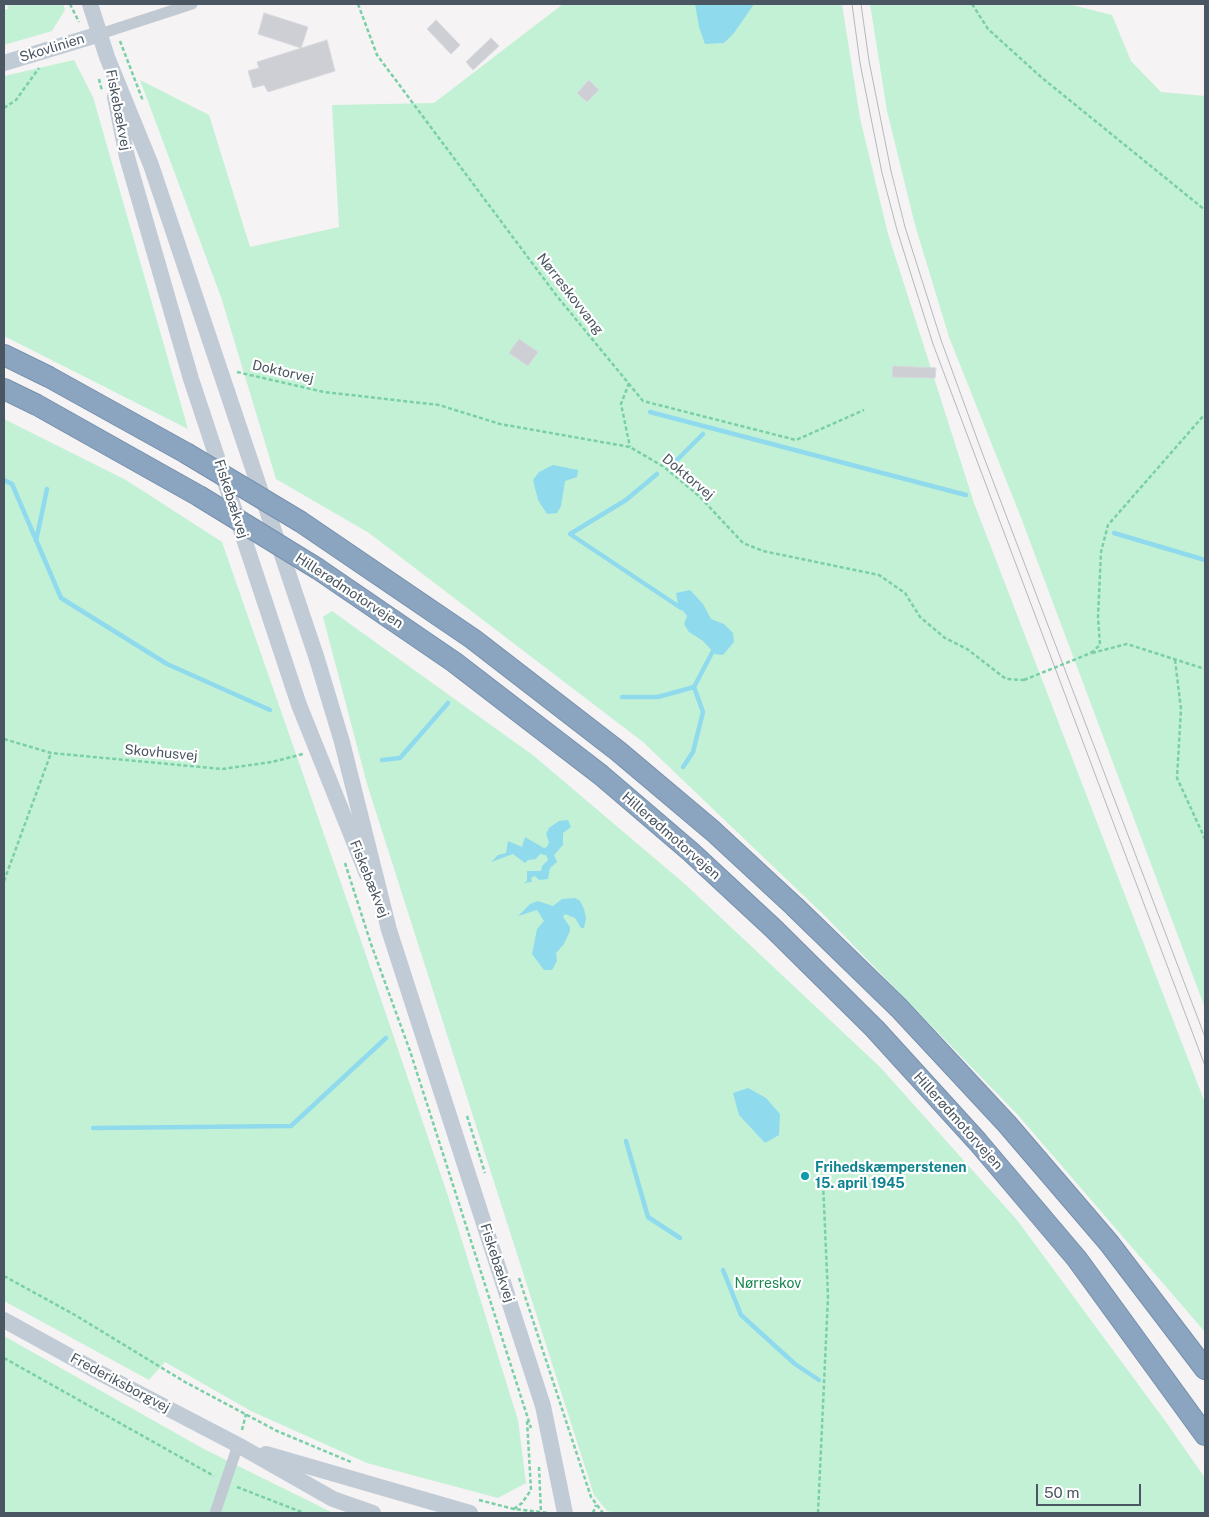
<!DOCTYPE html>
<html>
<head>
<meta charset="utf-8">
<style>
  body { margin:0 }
  #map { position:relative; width:1209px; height:1517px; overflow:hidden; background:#f5f3f3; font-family:"Public Sans",sans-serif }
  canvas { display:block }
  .frame { position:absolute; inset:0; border:5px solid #4a5661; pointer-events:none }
  .scale { position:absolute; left:1036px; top:1484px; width:105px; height:22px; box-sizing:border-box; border:2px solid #4a5661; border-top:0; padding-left:6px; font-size:15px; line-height:18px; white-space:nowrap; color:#4a5661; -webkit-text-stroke:4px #fff; paint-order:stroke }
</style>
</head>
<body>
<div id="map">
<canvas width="1209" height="1517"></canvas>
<div class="frame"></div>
<div class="scale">50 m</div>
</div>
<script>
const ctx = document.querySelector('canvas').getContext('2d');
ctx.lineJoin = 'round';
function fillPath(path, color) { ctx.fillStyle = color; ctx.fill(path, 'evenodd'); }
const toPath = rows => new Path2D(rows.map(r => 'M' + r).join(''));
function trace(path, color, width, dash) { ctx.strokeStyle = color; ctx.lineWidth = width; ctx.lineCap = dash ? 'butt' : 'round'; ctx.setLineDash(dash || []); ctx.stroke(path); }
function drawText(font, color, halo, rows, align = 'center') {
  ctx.font = font + ' "Public Sans",sans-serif'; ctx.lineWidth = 4.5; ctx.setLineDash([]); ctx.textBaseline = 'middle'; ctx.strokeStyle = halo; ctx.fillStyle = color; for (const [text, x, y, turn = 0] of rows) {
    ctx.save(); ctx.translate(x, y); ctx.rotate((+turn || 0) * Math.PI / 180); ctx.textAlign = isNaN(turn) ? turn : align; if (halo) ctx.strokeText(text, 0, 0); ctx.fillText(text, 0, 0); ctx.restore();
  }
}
const green = toPath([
  [7,4,63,4,65,10,52,31,4,45,4,10,8,9],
  [563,4,842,4,860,118,888,234,974,503,1205,1103,1205,1332,1017,1114,826,917,643,742,369,533,276,479,221,297,140,80,209,115,250,247,339,227,332,105,434,103],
  [870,4,1068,4,1112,15,1131,61,1161,92,1205,96,1205,1008,1020,515,949,337,915,225,887,111],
  [74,60,93,97,188,429,4,336,4,76],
  [4,419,126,480,222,542,357,929,448,1196,518,1420,526,1483,498,1498,367,1463,251,1411,165,1362,149,1380,4,1301],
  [332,611,534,756,686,885,880,1067,1017,1220,1166,1422,1205,1478,1205,1513,617,1513,607,1511,594,1495,367,784,323,617],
  [4,1336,202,1448,333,1513,4,1513]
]);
const water = toPath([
  [695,4,754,4,734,33,724,43,705,44,699,27],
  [553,465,578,470,577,477,565,481,561,506,557,513,547,514,538,500,533,480,539,472],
  [690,590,703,604,711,619,724,624,733,633,734,642,723,655,715,654,703,641,689,632,684,624,687,616,678,604,676,593],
  [568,820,571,827,563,833,563,845,554,855,557,862,550,868,548,879,539,880,535,876,531,878,532,882,523,883,527,881,527,871,541,871,542,866,548,860,546,855,540,854,536,859,528,860,525,863,513,854,491,862,498,855,506,853,508,841,522,847,525,837,544,848,547,847,549,842,546,834,549,828,559,821],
  [575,898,580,901,584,909,586,918,584,928,581,928,575,918,565,914,563,917,570,927,570,931,564,944,556,953,557,961,552,970,544,970,532,954,537,929,544,921,537,910,518,916,530,904,538,901,553,906,562,899],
  [748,1088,766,1098,780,1114,779,1135,765,1143,739,1115,733,1093]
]);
const stream = toPath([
  [650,412,966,495],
  [673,464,703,434],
  [657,474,626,500,570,534,681,608],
  [4,480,12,484,61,598,167,664,270,710],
  [1114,533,1205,560],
  [36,541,47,489],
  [622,697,658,697,694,687,713,651],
  [382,760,400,758,448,703],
  [683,767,693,752,703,712,694,687],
  [93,1128,291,1126,386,1038],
  [626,1141,648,1217,680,1238],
  [723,1270,741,1315,795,1364,819,1380]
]);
const building = toPath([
  [264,13,308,27,301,48,258,34,264,13],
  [436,20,460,45,451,54,427,29,436,20],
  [491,38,499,46,473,70,466,62,491,38],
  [327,40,335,71,268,92,264,85,253,88,248,71,259,68,257,62,327,40],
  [589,80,599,90,587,102,577,93,589,80],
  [519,339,538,352,528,366,509,353,519,339],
  [893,366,936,368,935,378,892,377,893,366]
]);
const path = toPath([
  [70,4,79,22],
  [358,4,377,55,556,295,643,401,796,440,864,410],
  [972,4,988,29,1041,77,1205,210],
  [120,41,143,101],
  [99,79,102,91],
  [4,108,16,100,39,68],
  [237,372,324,392,439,405,500,424,630,447,664,467,699,496,743,543,763,551,879,575,905,593,920,617,945,638,967,649,1006,679,1024,680],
  [629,383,621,404,630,447],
  [1091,653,1100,645,1098,617,1101,552,1108,525,1205,414],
  [1092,653,1127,644,1205,669],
  [1175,660,1181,709,1177,778,1205,839],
  [4,739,51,753,222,769,272,762,303,754],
  [345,863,371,944,410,1051,531,1428],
  [4,881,51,753],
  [467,1116,485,1173],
  [4,1276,75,1315,185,1382,277,1431,351,1462],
  [519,1278,591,1497,603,1513],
  [4,1358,214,1476],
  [242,1430,246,1414],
  [539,1467,541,1513],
  [237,1487,304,1513],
  [479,1500,514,1509,549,1513],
  [514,1509,522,1503,531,1490,527,1420],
  [593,1513,596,1505],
  [818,1513,828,1297,823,1182]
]);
const street = toPath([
  [100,34,192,4],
  [215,1513,238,1445]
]);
const secondary = toPath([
  [90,4,107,57,151,165,317,659,342,742,389,930,543,1406,565,1513],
  [4,63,100,34],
  [115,97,127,157,191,379,299,705,367,874],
  [4,1320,100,1373,238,1445,333,1499,373,1513],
  [266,1454,470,1513]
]);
const highway = toPath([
  [4,355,49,377,186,453],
  [4,389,37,405,199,496],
  [301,522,473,639,618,751,713,831,794,906,899,1008,1007,1124,1109,1243,1205,1369],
  [318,569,454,662,601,775,691,852,774,929,875,1029,977,1141,1077,1259,1205,1435]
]);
const tram = toPath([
  [852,4,860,63,882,173,897,230,933,344,1205,1066],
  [861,4,869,61,891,171,905,227,941,340,980,447,1205,1037]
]);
const pathBridge = toPath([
  [1024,680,1091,653]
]);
const highwayBridge = toPath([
  [186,453,301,522],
  [199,496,318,569]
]);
const markers = [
  [805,1176,5,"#0f9aa8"]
];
const streetNames = [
  ["Skovlinien",52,48,-17],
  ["Fiskebækvej",118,110,79],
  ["Nørreskovvang",570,294,52],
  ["Doktorvej",283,372,13],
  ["Doktorvej",688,477,40],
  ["Fiskebækvej",231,499,72],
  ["Hillerødmotorvejen",349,591,33],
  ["Skovhusvej",161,753,5],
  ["Hillerødmotorvejen",671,836,41],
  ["Fiskebækvej",369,879,68],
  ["Hillerødmotorvejen",958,1121,48],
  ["Fiskebækvej",497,1263,72],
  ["Frederiksborgvej",120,1383,28]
];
const cultureNames = [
  ["Frihedskæmperstenen",815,1168],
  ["15. april 1945",815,1184]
];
const parkNames = [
  ["Nørreskov",768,1284]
];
fillPath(green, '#c3f1d5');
fillPath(water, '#90daee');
trace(stream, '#90daee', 4.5);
fillPath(building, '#cdcfd5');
trace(building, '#d7d9de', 1);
trace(highway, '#7690ad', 22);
trace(path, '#7ad0a6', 2.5, [4, 2.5]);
trace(street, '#c1cad2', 11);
trace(secondary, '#c1cbd6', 16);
trace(highway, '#8ba5c1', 20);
trace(tram, '#b5b8bd', 1);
trace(highwayBridge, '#7690ad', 22, []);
trace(pathBridge, '#7ad0a6', 2.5, [4, 2.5]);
trace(highwayBridge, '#8ba5c1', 20);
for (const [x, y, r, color] of markers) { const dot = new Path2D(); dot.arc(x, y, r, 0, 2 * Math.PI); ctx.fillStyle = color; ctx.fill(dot); trace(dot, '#fff', 2); }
drawText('14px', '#4a5661', '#fff', streetNames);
drawText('bold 14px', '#0d838f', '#fff', cultureNames, 'left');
drawText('14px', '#17864f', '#fff', parkNames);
</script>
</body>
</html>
